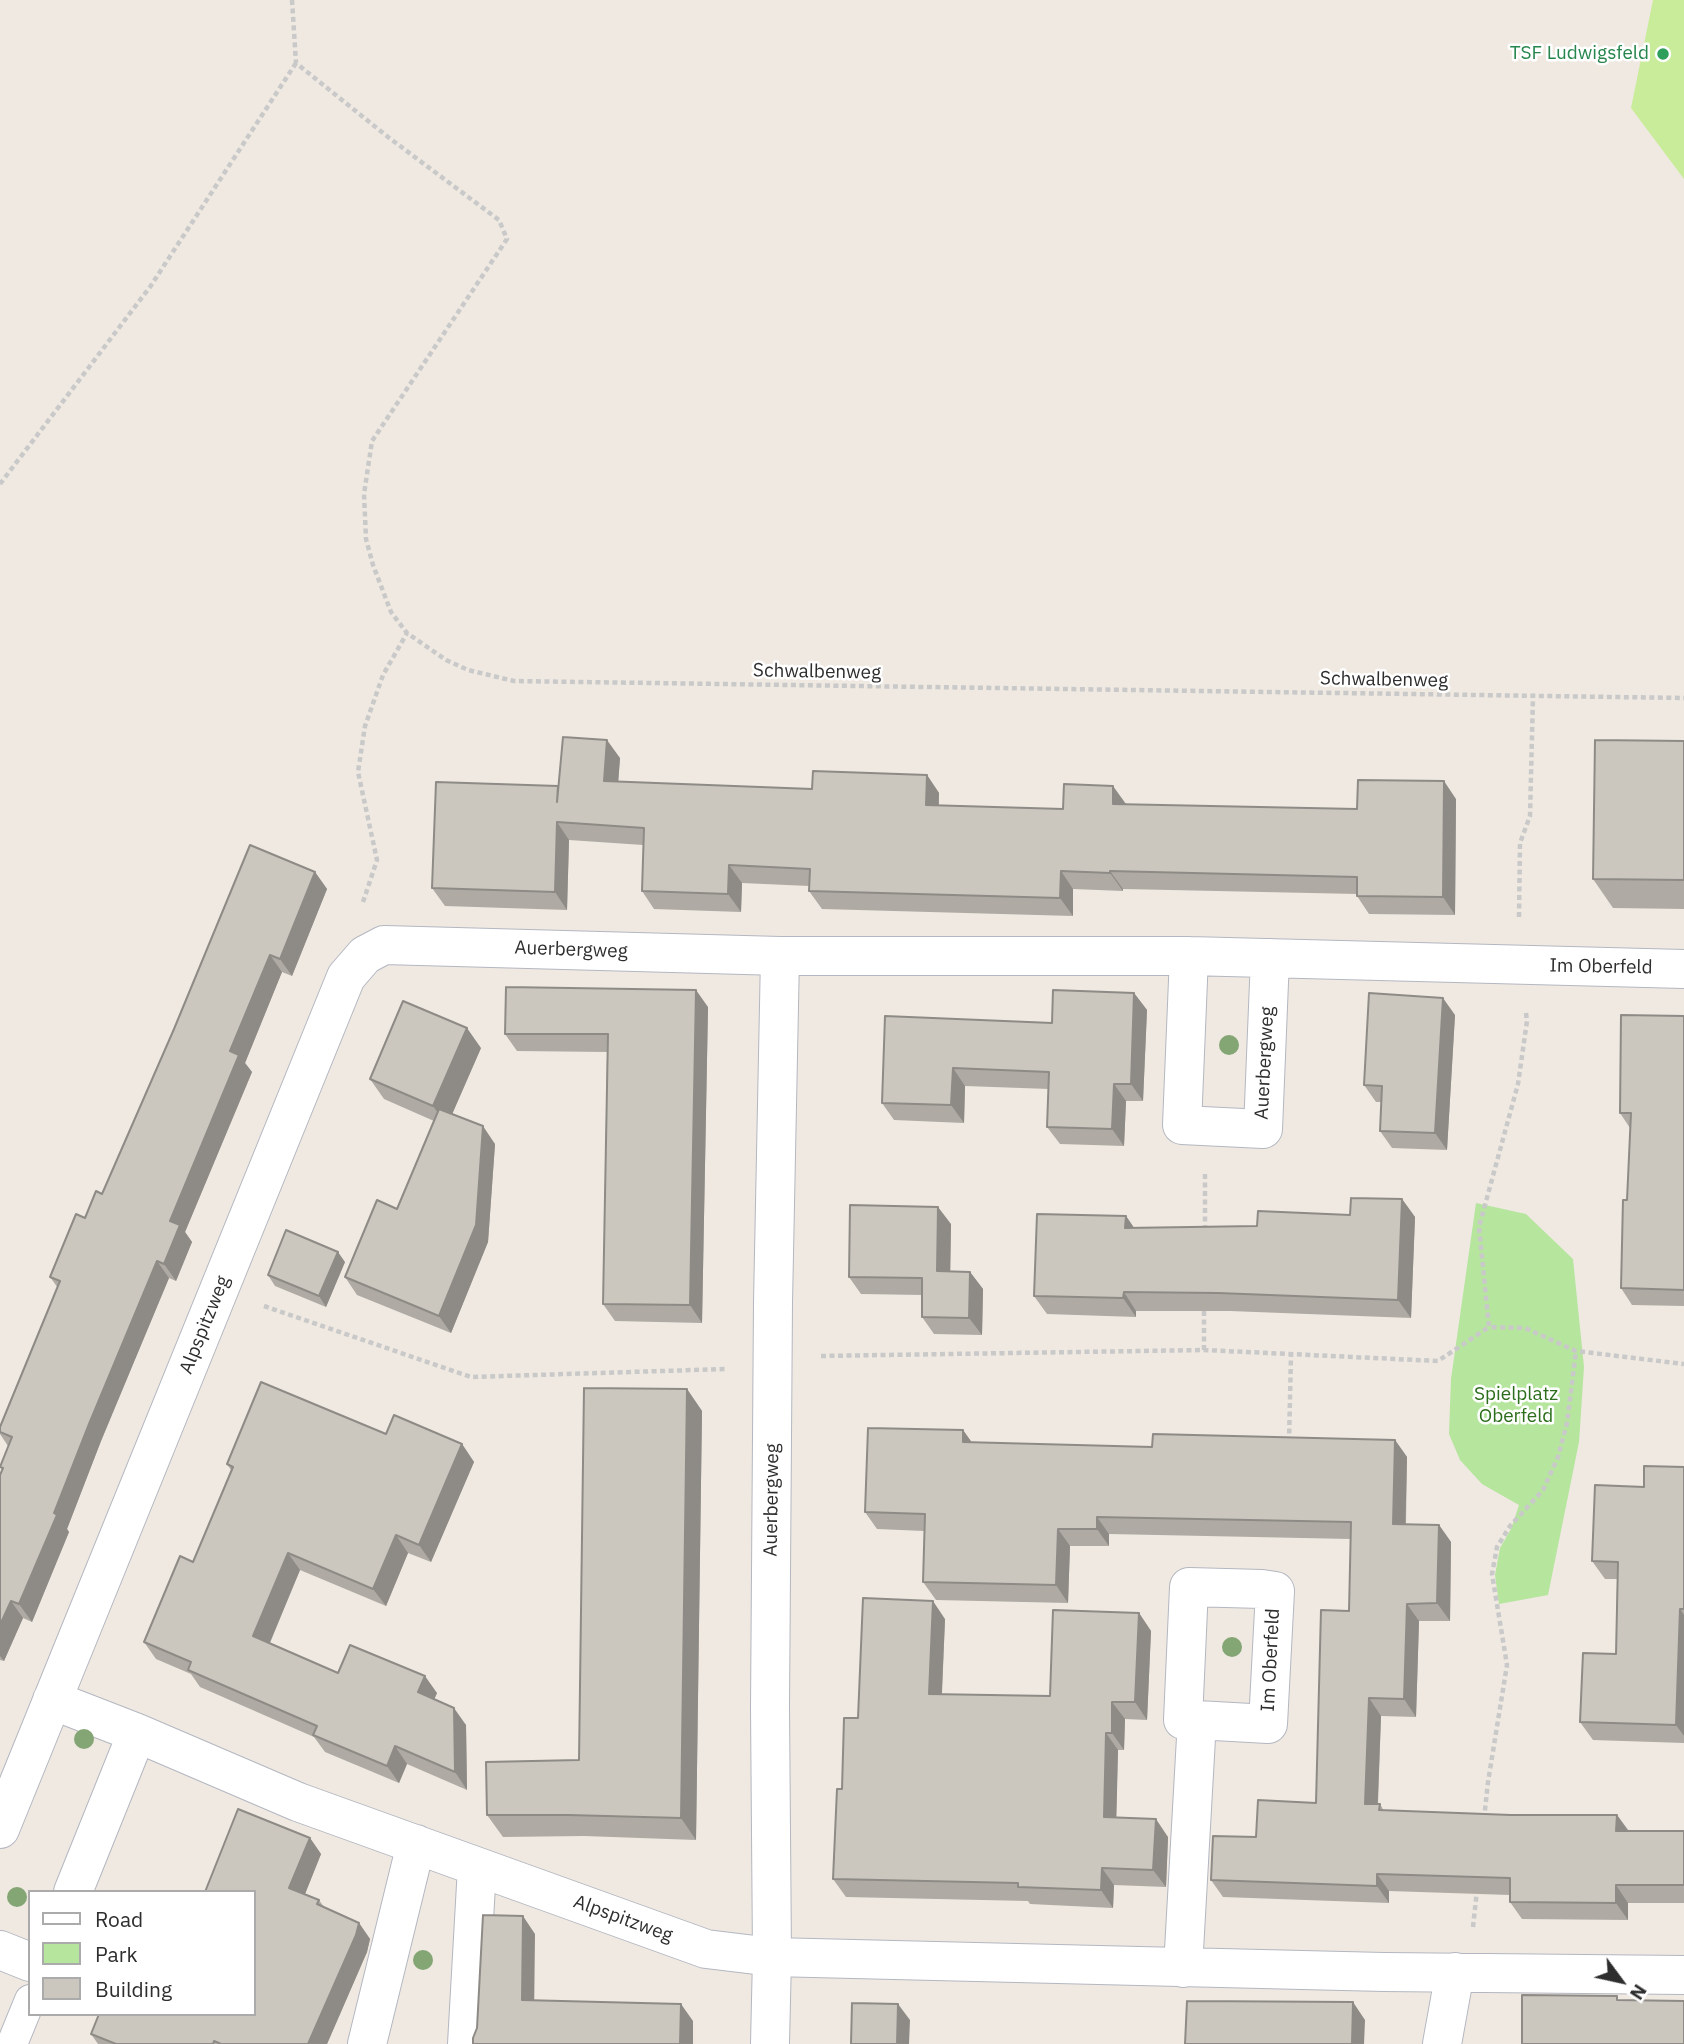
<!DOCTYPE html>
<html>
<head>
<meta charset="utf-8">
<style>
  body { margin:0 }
  #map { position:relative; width:1684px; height:2044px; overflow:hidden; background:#efe9e1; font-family:"IBM Plex Sans",sans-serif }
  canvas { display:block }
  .legend { position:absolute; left:28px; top:1890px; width:228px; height:126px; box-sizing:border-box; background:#fff; border:2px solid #ababab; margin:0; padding:9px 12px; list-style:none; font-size:21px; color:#2e2e2e }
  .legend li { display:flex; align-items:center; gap:14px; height:35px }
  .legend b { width:35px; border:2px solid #ababab }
  .north { position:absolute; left:1586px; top:1946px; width:70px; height:70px; -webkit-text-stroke:5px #fff; paint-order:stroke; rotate:123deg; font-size:19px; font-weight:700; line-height:28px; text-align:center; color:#2e2e2e }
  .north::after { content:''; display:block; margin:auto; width:24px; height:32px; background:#2e2e2e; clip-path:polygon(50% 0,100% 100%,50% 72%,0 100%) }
</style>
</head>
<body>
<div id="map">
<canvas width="1684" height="2044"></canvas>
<ul class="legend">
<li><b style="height:9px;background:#fff"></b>Road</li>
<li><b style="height:19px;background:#b6e59e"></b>Park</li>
<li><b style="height:19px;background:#cbc7bf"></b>Building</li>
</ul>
<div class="north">N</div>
</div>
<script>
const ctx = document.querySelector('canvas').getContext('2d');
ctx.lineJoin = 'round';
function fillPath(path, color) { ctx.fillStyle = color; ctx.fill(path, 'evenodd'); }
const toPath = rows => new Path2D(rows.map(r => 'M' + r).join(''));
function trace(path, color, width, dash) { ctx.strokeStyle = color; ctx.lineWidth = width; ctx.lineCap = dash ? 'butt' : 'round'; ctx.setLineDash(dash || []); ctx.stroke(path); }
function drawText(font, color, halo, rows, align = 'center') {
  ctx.font = font + ' "IBM Plex Sans",sans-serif'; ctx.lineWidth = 5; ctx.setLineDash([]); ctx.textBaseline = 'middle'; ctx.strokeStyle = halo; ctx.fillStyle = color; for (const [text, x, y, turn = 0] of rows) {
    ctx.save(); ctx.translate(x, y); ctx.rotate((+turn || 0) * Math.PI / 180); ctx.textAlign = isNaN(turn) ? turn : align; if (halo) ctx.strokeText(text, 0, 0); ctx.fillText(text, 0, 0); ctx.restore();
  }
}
const green = toPath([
  [1476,1203,1526,1214,1573,1259,1584,1367,1579,1442,1548,1595,1499,1604,1495,1575,1500,1548,1511,1529,1519,1505,1482,1484,1460,1460,1449,1434,1451,1379]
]);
const pitch = toPath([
  [1653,0,1684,0,1684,179,1631,108]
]);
const path = toPath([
  [292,0,296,63,388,137,499,220,507,239,372,441,364,494,366,539,373,565,391,612,407,633,446,660,468,670,514,681,1684,698],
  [0,484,150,287,296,63],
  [363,902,377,860,358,772,365,726,383,675,407,633],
  [1519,917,1520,843,1530,816,1533,696],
  [1526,1013,1527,1021,1518,1084,1479,1227,1489,1327,1525,1328,1576,1351,1684,1364],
  [1205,1230,1205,1172],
  [264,1306,471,1377,726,1369],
  [1204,1350,1204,1305],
  [821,1356,1204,1350,1438,1361,1489,1327],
  [1289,1442,1291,1355],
  [1484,1819,1488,1782,1507,1665,1492,1574,1497,1547,1510,1526,1543,1490,1558,1457,1567,1423,1576,1351],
  [1473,1927,1477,1890]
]);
const lane = toPath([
  [12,2044,30,2000]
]);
const street = toPath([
  [1189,956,1182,1125,1263,1129,1270,958],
  [52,1700,137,1733,298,1802,706,1949,772,1957,1384,1972,1684,1975],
  [0,1829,346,977,365,955,384,945,780,956,1189,956,1684,969],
  [73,1892,137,1733],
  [0,1950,30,1962],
  [1183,1968,1197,1720,1268,1724,1275,1591,1262,1589,1189,1587,1183,1720,1197,1720],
  [367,2044,416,1844],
  [467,2044,477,1867],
  [770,2044,772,1957,770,1707,773,1303,780,956],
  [1442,2044,1455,1972]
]);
const trees = [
  [1229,1045],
  [1232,1647],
  [84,1739],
  [17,1897],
  [423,1960]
];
const wall = toPath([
  [1684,741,1684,909,1613,908,1593,879],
  [620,758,618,782,812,789,927,775,939,793,939,806,1063,809,1126,805,1357,809,1456,799,1455,915,1369,914,1357,896,1357,894,1123,889,1123,891,1073,889,1073,916,822,909,809,891,809,886,742,883,741,912,654,909,642,891,643,845,569,840,567,910,445,906,432,888,558,786],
  [315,872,327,889,292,976,282,972,245,1063,252,1072,185,1232,192,1242,176,1281,169,1278,101,1441,67,1529,69,1532,32,1622,23,1618,4,1661,0,1660,0,1475,2,1470,0,1467,8,1446,0,1434,0,1427,58,1288,50,1277,85,1218,102,1194],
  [1134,993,1147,1010,1143,1101,1126,1101,1124,1146,1060,1144,1047,1127,1049,1089,965,1086,964,1123,894,1120,882,1103,885,1016,1052,1023],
  [708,1007,702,1323,615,1321,603,1304,607,1052,517,1051,505,1034],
  [1455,1015,1447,1150,1392,1148,1380,1131,1382,1102,1376,1102,1364,1085],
  [1684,1016,1684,1306,1632,1305,1621,1288,1627,1200,1630,1128,1620,1113],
  [481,1048,452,1114,495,1144,488,1242,451,1333,357,1295,345,1277,397,1209,434,1121,384,1099,370,1079],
  [1402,1199,1415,1217,1411,1318,1230,1311,1136,1311,1136,1317,1047,1314,1034,1296,1126,1216,1134,1228,1257,1226,1350,1215],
  [951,1224,950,1271,970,1272,983,1289,982,1335,934,1334,922,1317,922,1295,861,1294,849,1277],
  [345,1262,326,1307,275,1286,268,1275],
  [687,1389,702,1411,696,1840,584,1836,503,1837,487,1815,579,1760],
  [963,1430,971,1442,1152,1447,1395,1440,1407,1457,1406,1524,1439,1525,1451,1542,1450,1621,1419,1621,1416,1717,1381,1716,1378,1804,1380,1804,1384,1811,1511,1815,1617,1815,1629,1831,1684,1831,1684,1903,1628,1903,1628,1920,1522,1919,1510,1902,1510,1895,1389,1891,1389,1903,1223,1897,1211,1880,1256,1837,1316,1803,1349,1611,1351,1539,1109,1534,1109,1546,1070,1546,1068,1603,936,1600,923,1582,924,1531,877,1529,865,1512],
  [386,1434,462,1444,474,1462,431,1562,408,1553,386,1606,300,1570,270,1643,338,1673,437,1693,434,1699,466,1725,467,1790,407,1764,399,1783,325,1752,314,1737,200,1687,191,1674,156,1659,144,1642,193,1562,231,1470,227,1464],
  [1684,1467,1684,1743,1593,1740,1580,1722,1616,1654,1617,1579,1605,1579,1592,1561,1644,1487],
  [1139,1613,1151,1631,1147,1720,1125,1719,1124,1750,1118,1750,1116,1817,1168,1837,1166,1887,1114,1885,1113,1908,1030,1904,1028,1901,846,1897,833,1879,858,1718,945,1619,942,1694,1050,1696],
  [310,1838,321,1854,305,1894,319,1900,324,1907,359,1923,370,1939,367,1952,327,2044,98,2044,91,2034,254,2014]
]);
const shadedWall = toPath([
  [607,740,620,758,617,799,604,781],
  [927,775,939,793,938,823,926,805],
  [1444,781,1456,799,1455,915,1443,897],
  [1113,786,1126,804,1113,804],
  [557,822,569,840,567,910,555,892],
  [729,865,742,883,741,912,728,894],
  [1061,871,1073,889,1073,916,1060,898],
  [1110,871,1123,889,1123,891,1110,873],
  [315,872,327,889,292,976,280,959],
  [270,955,282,972,245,1063,252,1072,185,1232,192,1242,176,1281,164,1264,170,1221,230,1051],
  [696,990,708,1007,702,1323,690,1305],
  [1134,993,1147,1010,1143,1101,1131,1084],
  [1443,998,1455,1015,1447,1150,1435,1133],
  [467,1028,481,1048,447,1126,433,1106],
  [953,1068,965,1086,964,1123,951,1105],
  [1114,1084,1126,1101,1124,1146,1112,1129],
  [483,1126,495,1144,488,1242,451,1333,439,1316],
  [1402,1199,1415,1217,1411,1318,1398,1300],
  [938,1207,951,1224,950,1289,937,1271],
  [1126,1216,1139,1235,1125,1228],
  [338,1252,345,1262,326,1307,319,1296],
  [157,1261,169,1278,101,1441,67,1529,69,1532,32,1622,19,1604,89,1424],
  [970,1272,983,1289,982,1335,969,1318],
  [1124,1292,1136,1311,1136,1317,1123,1298],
  [687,1389,702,1411,696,1840,681,1818],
  [963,1430,976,1448,963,1442],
  [1395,1440,1407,1457,1405,1541,1393,1524],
  [462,1444,474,1462,431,1562,419,1545],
  [1097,1517,1109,1534,1109,1546,1097,1529],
  [1439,1525,1451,1542,1450,1621,1437,1603],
  [1058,1529,1070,1546,1068,1603,1056,1585],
  [396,1535,408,1553,386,1606,373,1589],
  [288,1553,300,1570,265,1654,253,1636],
  [11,1601,23,1618,4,1661,0,1656,0,1625],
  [933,1601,945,1619,941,1711,929,1694],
  [1407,1604,1419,1621,1416,1717,1404,1699],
  [1680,1609,1684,1615,1684,1736,1676,1725],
  [1139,1613,1151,1631,1147,1720,1135,1702],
  [425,1676,437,1693,430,1709,418,1692],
  [1369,1698,1381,1716,1377,1821,1365,1804],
  [1112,1702,1125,1719,1124,1750,1112,1733],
  [454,1708,466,1725,467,1790,455,1772],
  [1106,1733,1118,1750,1116,1834,1104,1817],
  [395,1746,407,1764,399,1783,387,1766],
  [1617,1815,1629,1832,1616,1831],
  [1156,1819,1168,1837,1166,1887,1153,1870],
  [310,1838,321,1854,301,1904,289,1888],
  [1102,1868,1114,1885,1113,1908,1101,1890],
  [1377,1874,1389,1891,1389,1903,1377,1886],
  [1616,1885,1628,1903,1628,1920,1616,1903],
  [523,1916,535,1934,534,2018,522,2000],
  [359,1923,370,1939,367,1952,327,2044,308,2044],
  [1353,2002,1365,2020,1364,2044,1352,2044],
  [681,2004,693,2021,693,2044,680,2044],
  [898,2004,910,2020,909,2044,897,2044]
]);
const building = toPath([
  [563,737,607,740,604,781,812,789,813,771,927,775,926,805,1063,809,1064,784,1113,786,1113,804,1357,809,1358,780,1444,781,1443,897,1357,896,1357,877,1110,871,1110,873,1061,871,1060,898,809,891,810,869,729,865,728,894,642,891,644,828,557,822,555,892,432,888,436,782,558,786,557,802,563,737],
  [1595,740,1684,741,1684,880,1593,879,1595,740],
  [250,845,315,872,280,959,270,955,230,1051,239,1055,170,1221,180,1225,164,1264,157,1261,89,1424,54,1513,57,1515,19,1604,11,1601,0,1625,0,1475,3,1468,0,1467,12,1437,0,1432,0,1427,60,1281,50,1277,76,1214,85,1218,96,1191,102,1194,174,1029,250,845],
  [506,987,696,990,690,1305,603,1304,608,1034,505,1034,506,987],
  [1053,990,1134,993,1131,1084,1114,1084,1112,1129,1047,1127,1049,1072,953,1068,951,1105,882,1103,885,1016,1052,1023,1053,990],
  [1369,993,1443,998,1435,1133,1380,1131,1382,1086,1364,1085,1369,993],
  [403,1001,467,1028,433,1106,370,1079,403,1001],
  [1621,1015,1684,1016,1684,1290,1621,1288,1623,1200,1627,1200,1631,1113,1620,1113,1621,1015],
  [439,1109,483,1126,476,1225,439,1316,345,1277,377,1200,397,1209,439,1109],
  [1351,1198,1402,1199,1398,1300,1218,1293,1124,1292,1123,1298,1034,1296,1037,1214,1126,1216,1125,1228,1257,1226,1258,1211,1350,1215,1351,1198],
  [850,1205,938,1207,937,1271,970,1272,969,1318,922,1317,922,1278,849,1277,850,1205],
  [286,1230,338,1252,319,1296,268,1275,286,1230],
  [261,1382,386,1434,394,1415,462,1444,419,1545,396,1535,373,1589,288,1553,253,1636,338,1673,350,1645,425,1676,418,1692,454,1708,455,1772,395,1746,387,1766,313,1735,317,1726,188,1670,191,1662,144,1642,180,1556,193,1562,233,1467,227,1464,261,1382],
  [584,1388,687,1389,681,1818,568,1815,487,1815,486,1762,579,1760,584,1388],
  [868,1428,963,1430,963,1442,1152,1447,1153,1434,1395,1440,1393,1524,1439,1525,1437,1603,1407,1604,1404,1699,1369,1698,1365,1804,1380,1804,1379,1810,1511,1815,1617,1815,1616,1831,1684,1831,1684,1885,1616,1885,1616,1903,1510,1902,1510,1878,1377,1874,1377,1886,1211,1880,1213,1836,1256,1837,1258,1800,1316,1803,1321,1610,1349,1611,1351,1522,1097,1517,1097,1529,1058,1529,1056,1585,923,1582,925,1514,865,1512,868,1428],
  [1644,1466,1684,1467,1684,1609,1680,1609,1676,1725,1580,1722,1583,1653,1616,1654,1618,1562,1592,1561,1595,1485,1644,1487,1644,1466],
  [863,1598,933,1601,929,1694,1050,1696,1053,1610,1139,1613,1135,1702,1112,1702,1112,1733,1106,1733,1104,1817,1156,1819,1153,1870,1102,1868,1101,1890,1018,1887,1018,1883,833,1879,837,1789,842,1789,844,1718,858,1718,863,1598],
  [238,1809,310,1838,289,1888,319,1900,317,1904,359,1923,356,1935,308,2044,221,2044,214,2041,213,2044,116,2044,91,2034,99,2014,254,2014,254,1892,205,1892,238,1809],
  [483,1915,523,1916,522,2000,681,2004,680,2044,473,2044,473,2038,477,2028,483,1915],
  [1522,1995,1617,1996,1617,2000,1684,2001,1684,2044,1522,2044,1522,1995],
  [1187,2001,1353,2002,1352,2044,1185,2044,1187,2001],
  [852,2003,898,2004,897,2044,851,2044,852,2003]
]);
const markers = [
  [1663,54,7,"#2e9e5b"]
];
const leisureNames = [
  ["TSF Ludwigsfeld",1649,54]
];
const streetNames = [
  ["Schwalbenweg",817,672,1],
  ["Schwalbenweg",1384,680,1],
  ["Auerbergweg",571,950,2],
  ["Im Oberfeld",1601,967,1],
  ["Auerbergweg",1265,1063,-87],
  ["Alpspitzweg",205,1325,-68],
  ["Auerbergweg",772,1500,-89],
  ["Im Oberfeld",1271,1660,-87],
  ["Alpspitzweg",623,1919,20]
];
const parkNames = [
  ["Spielplatz",1516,1395],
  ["Oberfeld",1516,1417]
];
fillPath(green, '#b6e59e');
fillPath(pitch, '#c9ec9a');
trace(lane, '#b4b7c1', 32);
trace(street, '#b4b7c1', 40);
trace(path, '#c9c9c9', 4.5, [5, 3.5]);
trace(lane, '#fff', 30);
trace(street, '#fff', 38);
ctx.fillStyle = '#84a574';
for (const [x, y] of trees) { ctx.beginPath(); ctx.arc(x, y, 10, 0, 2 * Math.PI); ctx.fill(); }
fillPath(wall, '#afaba4');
fillPath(shadedWall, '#8e8b86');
fillPath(building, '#cbc7bf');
trace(building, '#8e8b86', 2);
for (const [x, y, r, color] of markers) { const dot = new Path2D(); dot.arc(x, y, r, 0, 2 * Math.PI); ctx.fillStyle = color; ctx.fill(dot); trace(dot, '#fff', 2.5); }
drawText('19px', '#27864d', '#fff', leisureNames, 'right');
drawText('19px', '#2e2e2e', '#fff', streetNames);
drawText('19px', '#2c6e1b', '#fff', parkNames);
</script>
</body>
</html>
